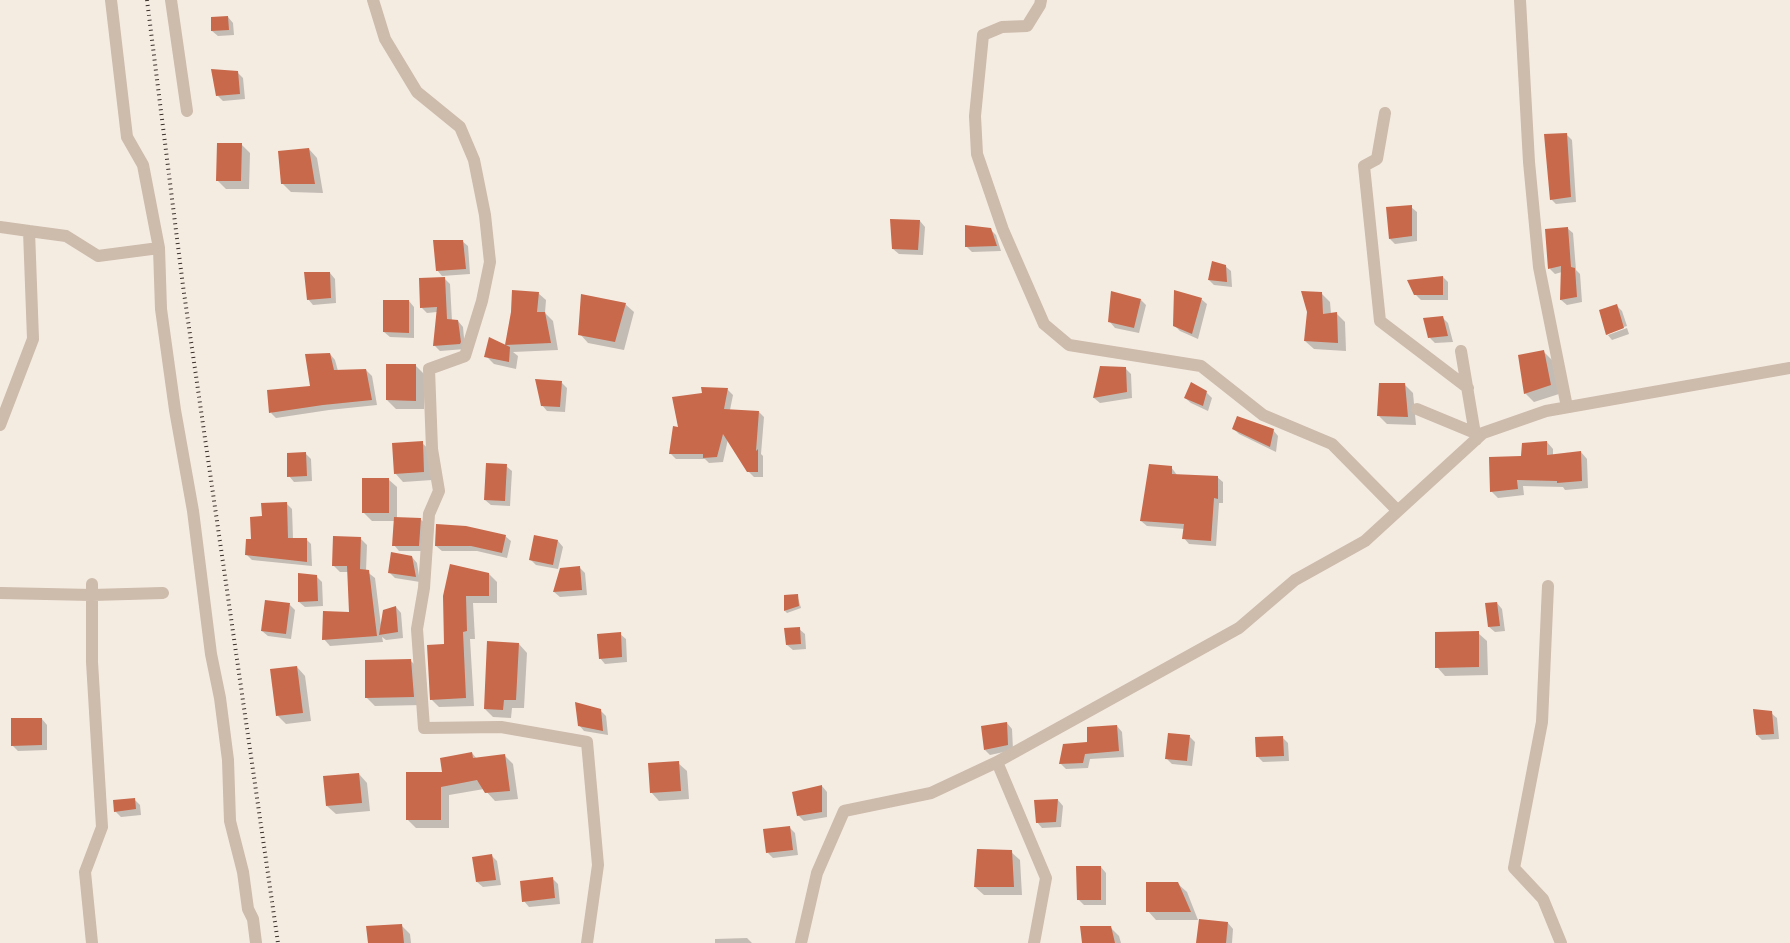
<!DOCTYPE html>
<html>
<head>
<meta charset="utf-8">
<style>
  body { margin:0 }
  canvas { display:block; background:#f4ebe1 }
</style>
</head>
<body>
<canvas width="1790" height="943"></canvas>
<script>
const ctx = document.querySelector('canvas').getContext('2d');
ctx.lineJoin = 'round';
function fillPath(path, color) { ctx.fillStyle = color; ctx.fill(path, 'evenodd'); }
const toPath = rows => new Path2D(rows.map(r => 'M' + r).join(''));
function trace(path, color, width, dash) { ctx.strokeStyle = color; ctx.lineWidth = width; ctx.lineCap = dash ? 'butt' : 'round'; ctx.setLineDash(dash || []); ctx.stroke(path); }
const shadow = toPath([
  [228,17,233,23,234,35,218,36,212,31],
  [237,72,243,78,245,99,223,101,218,96],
  [1566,134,1572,140,1576,202,1556,204,1551,199],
  [241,144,250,153,249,189,226,189,217,180],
  [309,149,317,158,323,193,291,192,282,183],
  [1411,207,1417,212,1417,241,1395,244,1390,239],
  [892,221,920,221,925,227,923,255,899,254,893,249],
  [1567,228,1573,233,1576,270,1580,274,1582,302,1567,305,1561,300,1562,272,1555,274,1550,269],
  [990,229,996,235,1001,251,972,252,966,246],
  [462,241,468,246,470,274,442,276,437,270],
  [1225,266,1231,271,1232,287,1214,285,1209,280],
  [330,273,335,279,336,303,313,305,308,299],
  [1443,277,1448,282,1448,300,1421,300,1415,294],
  [445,279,450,284,452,321,458,321,463,327,465,349,440,351,435,346,437,312,427,313,421,307],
  [538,293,546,300,545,313,553,321,558,350,513,352,518,356,516,369,494,364,486,356,505,346,513,312],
  [1321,293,1330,302,1331,314,1337,314,1345,322,1346,351,1314,349,1305,341],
  [1201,299,1207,304,1198,339,1180,331,1174,325],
  [1141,300,1146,305,1139,333,1115,328,1110,322],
  [409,301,414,307,414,338,390,337,384,332],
  [625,304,634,312,624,350,588,343,580,334],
  [1617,306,1622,311,1627,326,1608,332,1608,335,1627,328,1629,334,1612,340,1607,334],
  [1442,317,1448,323,1453,342,1435,343,1430,338],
  [1543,351,1552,360,1559,394,1534,402,1525,393],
  [330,354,335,360,338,371,366,370,372,376,377,405,329,410,276,418,271,413,311,387],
  [416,366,424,374,424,409,396,409,387,400],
  [1101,367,1126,369,1131,374,1132,398,1100,403,1094,398],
  [562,383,567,388,565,412,547,411,542,405],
  [1405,385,1413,393,1416,425,1387,424,1378,415],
  [727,389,733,395,730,410,759,412,764,417,761,454,763,456,763,477,754,477,748,471,728,439,723,462,709,463,705,459,676,459,671,454,679,428],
  [1206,392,1212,398,1208,411,1191,403,1185,398],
  [1233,428,1273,430,1278,436,1276,452,1239,434],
  [1547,442,1553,449,1553,456,1581,452,1587,459,1588,488,1565,490,1563,487,1523,486,1524,495,1498,498,1491,491,1523,457],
  [422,443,431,451,432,480,403,482,395,473],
  [305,453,311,459,312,481,294,482,289,476],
  [506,466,512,471,510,506,491,505,485,500],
  [1171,467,1177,475,1217,477,1223,482,1223,503,1219,503,1216,546,1189,544,1184,538,1185,529,1147,526,1141,521],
  [388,479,397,487,397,518,420,519,426,524,424,551,399,551,394,545,395,521,372,521,363,512],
  [287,504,292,509,293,539,306,539,311,544,312,566,252,560,247,555,263,517],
  [505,536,511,541,507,558,477,551,442,551,436,546],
  [360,538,367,545,366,571,375,578,381,626,396,607,401,613,403,638,386,640,382,637,383,642,330,646,324,639,351,613,348,572,340,572,333,565],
  [558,541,563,547,558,569,536,565,530,559],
  [412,557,417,563,420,582,395,578,390,573],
  [579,567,585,573,587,595,560,597,554,592],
  [489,574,497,582,497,603,473,603,475,639,470,639,474,706,439,707,431,699,445,645,444,597],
  [316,576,322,582,323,606,305,607,299,602],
  [797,595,801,608,787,613,785,611],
  [1497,603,1502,609,1505,631,1495,632,1489,627],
  [289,604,295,610,291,639,268,636,262,631],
  [799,629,805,634,806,649,793,650,787,645],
  [1478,633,1487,641,1488,675,1445,676,1437,667],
  [620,634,626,639,627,662,605,664,600,658],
  [519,644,527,653,524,708,512,708,511,718,493,717,485,709],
  [410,660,419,669,422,705,375,706,366,697],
  [297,667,305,676,311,721,286,724,278,716],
  [600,710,606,716,608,735,584,731,579,725],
  [1771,713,1777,718,1779,739,1762,740,1757,735],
  [42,719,47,725,47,750,18,751,12,745],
  [1007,723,1012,729,1013,750,990,755,985,750],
  [1117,726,1122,732,1124,757,1090,759,1088,768,1066,769,1061,764,1064,745,1089,743],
  [1189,736,1195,742,1192,766,1172,764,1167,759],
  [1283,738,1288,743,1289,761,1263,762,1257,756],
  [472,753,477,759,505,756,513,764,518,799,495,801,484,789,449,795,449,828,416,828,407,819,444,774],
  [678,763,687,771,689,799,659,801,651,792],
  [359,774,367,783,370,811,336,814,327,806],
  [822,786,827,792,827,817,804,821,798,815],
  [134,799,140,805,141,815,121,817,115,811],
  [1058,800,1063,806,1061,827,1042,828,1037,822],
  [789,827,795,833,798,855,773,858,768,853],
  [1011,852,1020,860,1022,895,984,895,975,887],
  [492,856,497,861,501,885,483,887,477,882],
  [1101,867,1106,873,1106,905,1084,905,1078,899],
  [552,878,558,884,560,904,529,907,524,901],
  [1178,884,1187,892,1198,920,1156,920,1148,911],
  [1228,923,1233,929,1232,943,1197,943],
  [401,925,410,934,411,943,369,943],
  [1110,927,1119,936,1121,943,1083,943],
  [747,938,752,943,715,943,715,939]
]);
const building = toPath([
  [228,16,229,30,211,31,211,17],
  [211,69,238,71,240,94,216,96],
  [1567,133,1571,197,1550,200,1544,134],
  [217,143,242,143,241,181,216,181],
  [309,148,315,184,281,184,278,151],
  [1412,205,1412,236,1389,239,1386,207],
  [890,219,920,220,918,250,892,249],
  [965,225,991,228,997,246,965,247],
  [1568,227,1571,267,1575,268,1577,297,1560,300,1561,266,1548,269,1545,229],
  [433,240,463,240,466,269,436,271],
  [1212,261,1226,265,1227,282,1208,280],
  [304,272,330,272,331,298,307,300],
  [1443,276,1443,295,1414,295,1407,280],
  [445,277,447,319,458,320,461,342,460,344,433,346,437,307,420,308,419,278],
  [512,290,539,292,537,312,545,312,551,343,505,345,511,312],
  [1174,290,1202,298,1192,334,1173,326],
  [1111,291,1141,299,1134,328,1108,322],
  [1301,291,1322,292,1323,314,1337,312,1338,343,1304,341,1307,312],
  [581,294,626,303,615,342,578,335],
  [383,300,409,300,409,333,383,332],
  [1617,304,1624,328,1606,335,1599,310],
  [1443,316,1448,336,1428,338,1423,318],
  [489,337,510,347,509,362,484,357],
  [1544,350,1551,385,1524,394,1518,355],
  [330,353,334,370,366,369,372,400,323,405,269,413,267,390,310,386,305,354],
  [386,364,416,364,416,401,386,400],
  [1100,366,1126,367,1127,392,1093,398],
  [535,379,562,381,560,407,541,406],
  [1191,382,1207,391,1203,406,1184,398],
  [1379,383,1405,383,1408,417,1377,416],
  [701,387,728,388,724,409,759,411,756,451,758,449,758,472,747,472,723,434,717,457,703,458,703,454,669,454,673,426,678,427,672,397,702,393],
  [1237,416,1274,429,1270,447,1232,429],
  [423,441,424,472,394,474,392,443],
  [1547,441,1547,455,1581,451,1582,481,1557,483,1557,481,1517,480,1518,489,1490,492,1489,457,1521,456,1522,443],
  [306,452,307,476,287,477,287,453],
  [486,463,507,464,505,501,484,500],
  [1149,464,1172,466,1172,474,1218,476,1218,499,1214,498,1211,541,1182,539,1184,524,1140,521],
  [362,478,389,478,389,513,362,513],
  [287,502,288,538,307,538,307,562,245,555,246,539,251,539,250,517,262,516,261,503],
  [394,517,421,518,419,546,392,546],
  [436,524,466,526,506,535,502,553,471,546,435,546],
  [534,535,558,540,553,565,529,560],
  [333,536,361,537,360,569,369,570,377,636,322,640,323,611,349,612,347,566,332,566],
  [391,552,412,556,416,577,388,573],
  [450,564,489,573,489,596,466,596,467,631,463,632,466,698,430,700,427,645,444,644,443,596],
  [580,566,582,590,553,592,560,568],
  [298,573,317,575,318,601,298,602],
  [798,594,799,606,784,611,784,595],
  [265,600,290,603,286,634,261,631],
  [1497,602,1500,626,1488,627,1485,603],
  [396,606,398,632,379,635,383,610],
  [800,627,801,644,786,645,784,628],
  [1479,631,1479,667,1435,668,1435,632],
  [621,632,622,657,599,659,597,634],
  [487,641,519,643,516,700,504,700,503,710,484,709],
  [411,659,414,697,365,698,365,660],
  [297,666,303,713,276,716,270,669],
  [575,702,601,709,603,731,578,726],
  [1753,709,1772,711,1774,734,1756,735],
  [11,718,42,718,42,745,11,746],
  [1007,722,1008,745,984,750,981,726],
  [1117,725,1119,751,1085,754,1083,763,1059,764,1063,744,1087,742,1087,727],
  [1168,733,1190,735,1187,761,1165,759],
  [1283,736,1284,756,1256,757,1255,737],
  [472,752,473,758,505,754,510,791,485,793,477,780,441,787,441,820,406,820,406,772,442,772,440,758],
  [679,761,681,791,650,793,648,763],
  [359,773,362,803,326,806,323,776],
  [822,785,822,812,797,816,792,792],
  [135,798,136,809,114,812,113,800],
  [1058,799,1056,822,1036,823,1034,800],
  [790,826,793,850,766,853,763,829],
  [977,849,1012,850,1014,887,974,887],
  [492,854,496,880,476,882,472,857],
  [1076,866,1101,866,1101,900,1077,900],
  [553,877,555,898,522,902,520,881],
  [1146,882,1178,882,1191,912,1146,912],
  [1199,919,1228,922,1226,943,1196,943],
  [402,924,404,943,368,943,366,926],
  [1080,926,1111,926,1115,943,1082,943]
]);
const minor = toPath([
  [111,0,127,137,143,165,159,248,161,309,175,410,193,511,211,654,220,698,228,760,230,821,243,872,248,909,253,919,256,943],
  [171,0,187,111],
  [373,0,385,39,417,92,460,127,474,160,485,215,490,262,482,301,465,356,429,369,432,449,439,491,429,514,424,588,417,629,424,728,501,727,587,742,598,865,587,943],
  [1041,0,1040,5,1027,26,1002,27,983,35,975,116,977,154,1003,230,1044,324,1069,345,1201,366,1263,415,1332,444,1398,511],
  [1520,0,1529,162,1539,267,1567,407],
  [1385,113,1377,159,1364,166,1380,321,1468,388],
  [0,227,29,231],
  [1461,351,1476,440],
  [1417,409,1475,433],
  [0,425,33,339,29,231,66,236,98,256,159,248],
  [92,584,92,662,102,827,85,872,92,943],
  [1548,586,1542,722,1514,868,1543,899,1561,943],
  [0,593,92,595,163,593],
  [997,762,1046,878,1034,943],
  [801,943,817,873,844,811,931,793,997,762,1239,628,1295,580,1365,541,1483,433,1546,411,1790,368]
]);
const rail = toPath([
  [147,0,183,286,278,943]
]);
fillPath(shadow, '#0003');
fillPath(building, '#c8694b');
trace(minor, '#cdbbac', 12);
trace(rail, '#3b302b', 4, [1, 4]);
</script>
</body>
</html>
